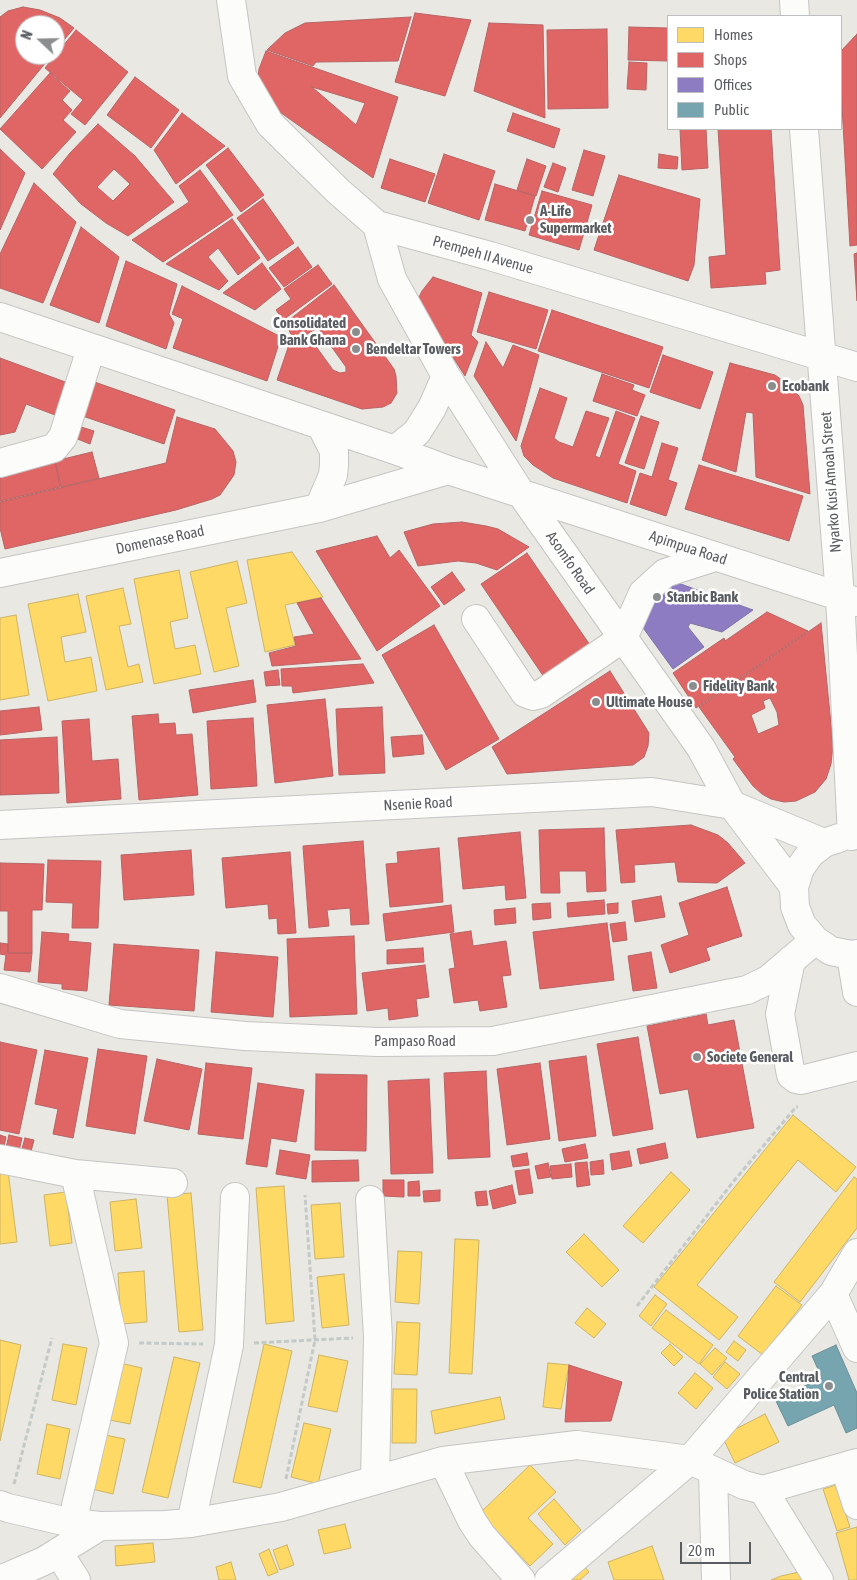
<!DOCTYPE html>
<html>
<head>
<meta charset="utf-8">
<style>
  body { margin:0 }
  #map { position:relative; width:857px; height:1580px; overflow:hidden; background:#e9e8e3; font-family:"Asap Condensed",sans-serif }
  canvas { display:block }
  .legend { position:absolute; left:667px; top:15px; width:175px; height:115px; box-sizing:border-box; background:#fff; border:1px solid #bdbec0; margin:0; padding:6px 9px; list-style:none; font-size:15px; color:#595d61 }
  .legend li { display:flex; align-items:center; gap:10px; height:25px }
  .legend b { width:25px; border:1px solid #bdbec0 }
  .north { position:absolute; left:15px; top:15px; width:50px; height:50px; box-sizing:border-box; background:#fff; border:1px solid #bdbec0; border-radius:50%; rotate:291deg; font-size:14px; font-weight:700; line-height:20px; text-align:center; color:#595d61 }
  .north::after { content:''; display:block; margin:auto; width:18px; height:22px; background:#8b8e8e; clip-path:polygon(50% 0,100% 100%,50% 72%,0 100%) }
  .scale { position:absolute; left:680px; top:1542px; width:71px; height:22px; box-sizing:border-box; border:2px solid #595d61; border-top:0; padding-left:6px; font-size:15px; line-height:18px; white-space:nowrap; color:#595d61; -webkit-text-stroke:4px #fff; paint-order:stroke }
</style>
</head>
<body>
<div id="map">
<canvas width="857" height="1580"></canvas>
<ul class="legend">
<li><b style="height:14px;background:#ffd966"></b>Homes</li>
<li><b style="height:14px;background:#e06666"></b>Shops</li>
<li><b style="height:14px;background:#8e7cc3"></b>Offices</li>
<li><b style="height:14px;background:#76a5af"></b>Public</li>
</ul>
<div class="north">N</div>
<div class="scale">20 m</div>
</div>
<script>
const ctx = document.querySelector('canvas').getContext('2d');
ctx.lineJoin = 'round';
function fillPath(path, color) { ctx.fillStyle = color; ctx.fill(path, 'evenodd'); }
const toPath = rows => new Path2D(rows.map(r => 'M' + r).join(''));
function trace(path, color, width, dash) { ctx.strokeStyle = color; ctx.lineWidth = width; ctx.lineCap = dash ? 'butt' : 'round'; ctx.setLineDash(dash || []); ctx.stroke(path); }
function drawText(font, color, halo, rows, align = 'center') {
  ctx.font = font + ' "Asap Condensed",sans-serif'; ctx.lineWidth = 5; ctx.setLineDash([]); ctx.textBaseline = 'middle'; ctx.strokeStyle = halo; ctx.fillStyle = color; for (const [text, x, y, turn = 0] of rows) {
    ctx.save(); ctx.translate(x, y); ctx.rotate((+turn || 0) * Math.PI / 180); ctx.textAlign = isNaN(turn) ? turn : align; if (halo) ctx.strokeText(text, 0, 0); ctx.fillText(text, 0, 0); ctx.restore();
  }
}
const homes = toPath([
  [292,552,323,597,285,605,295,645,265,652,247,560,292,552],
  [237,561,247,603,226,608,239,666,214,672,190,572,237,561],
  [179,570,188,618,170,622,175,649,195,645,201,674,154,684,134,579,179,570],
  [123,588,131,624,119,626,128,667,139,664,143,682,106,690,86,596,123,588],
  [78,594,86,632,61,637,65,662,91,657,97,691,48,701,28,604,78,594],
  [16,615,29,695,0,700,0,618,16,615],
  [793,1115,856,1167,836,1192,798,1160,697,1285,738,1317,719,1340,654,1287,793,1115],
  [8,1171,17,1242,0,1244,0,1172,8,1171],
  [671,1172,690,1190,643,1243,623,1226,671,1172],
  [854,1177,857,1179,857,1228,800,1302,774,1282,854,1177],
  [284,1186,294,1321,266,1324,256,1188,284,1186],
  [66,1192,72,1243,50,1246,44,1195,66,1192],
  [191,1193,203,1330,179,1332,167,1195,191,1193],
  [136,1199,142,1248,115,1251,110,1202,136,1199],
  [340,1203,344,1257,315,1259,311,1205,340,1203],
  [584,1234,619,1270,602,1287,566,1252,584,1234],
  [455,1239,479,1240,472,1374,449,1373,455,1239],
  [398,1251,422,1252,419,1304,395,1302,398,1251],
  [144,1271,147,1322,121,1324,118,1273,144,1271],
  [344,1274,349,1325,322,1328,317,1277,344,1274],
  [776,1286,802,1305,763,1355,738,1336,776,1286],
  [655,1295,667,1304,651,1326,639,1316,655,1295],
  [587,1308,606,1324,594,1338,575,1323,587,1308],
  [666,1310,713,1345,699,1364,652,1328,666,1310],
  [397,1322,420,1323,417,1375,394,1374,397,1322],
  [0,1340,21,1345,0,1441,0,1340],
  [734,1341,746,1350,738,1361,726,1352,734,1341],
  [63,1344,87,1348,76,1405,52,1400,63,1344],
  [264,1344,292,1351,261,1488,233,1482,264,1344],
  [670,1344,683,1357,674,1366,661,1353,670,1344],
  [715,1348,727,1358,712,1375,700,1364,715,1348],
  [319,1355,348,1361,337,1412,308,1406,319,1355],
  [174,1357,200,1363,168,1498,142,1492,174,1357],
  [115,1362,142,1368,130,1424,104,1419,115,1362],
  [725,1362,740,1374,727,1389,713,1377,725,1362],
  [548,1363,569,1365,561,1409,543,1407,548,1363],
  [695,1373,713,1388,696,1409,678,1393,695,1373],
  [393,1389,417,1389,416,1443,392,1443,393,1389],
  [500,1397,505,1419,435,1434,431,1411,500,1397],
  [765,1414,779,1442,735,1463,722,1436,765,1414],
  [304,1423,331,1429,318,1484,291,1477,304,1423],
  [47,1424,70,1429,60,1479,37,1474,47,1424],
  [100,1434,125,1439,113,1494,88,1488,100,1434],
  [530,1465,556,1492,528,1518,553,1544,530,1566,480,1513,530,1465],
  [836,1485,850,1527,837,1531,823,1489,836,1485],
  [554,1499,581,1530,565,1545,538,1514,554,1499],
  [345,1524,351,1548,324,1554,318,1530,345,1524],
  [857,1527,857,1580,849,1580,836,1533,857,1527],
  [153,1543,155,1562,116,1566,115,1546,153,1543],
  [287,1545,294,1565,280,1570,273,1550,287,1545],
  [652,1546,664,1580,614,1580,608,1562,652,1546],
  [269,1549,278,1572,268,1576,259,1554,269,1549],
  [578,1559,589,1572,580,1580,572,1580,564,1571,578,1559],
  [231,1562,236,1580,219,1580,216,1567,231,1562],
  [804,1571,807,1580,771,1580,781,1576,804,1571]
]);
const shops = toPath([
  [23,7,40,10,60,18,74,28,55,51,55,25,25,25,25,55,52,55,0,118,0,17,8,11,23,7],
  [415,13,471,20,445,96,395,82,415,13],
  [411,17,398,61,319,62,316,62,313,66,267,50,285,33,305,23,411,17],
  [489,23,543,25,545,118,474,91,489,23],
  [629,27,668,28,668,61,628,60,629,27],
  [607,29,608,108,548,109,547,30,607,29],
  [76,30,128,72,85,125,71,114,83,100,45,68,76,30],
  [857,34,857,245,850,246,841,89,841,51,857,34],
  [266,51,398,97,373,178,277,110,258,78,259,69,266,51],
  [312,87,365,103,356,125,312,87],
  [629,62,647,63,646,90,627,89,629,62],
  [50,73,70,91,62,100,72,110,63,120,76,132,42,169,0,129,50,73],
  [135,77,179,110,151,148,107,115,135,77],
  [182,113,225,146,176,184,154,150,182,113],
  [513,113,560,129,554,148,507,131,513,113],
  [98,124,135,156,174,202,128,236,106,223,81,204,53,174,70,153,98,124],
  [114,169,130,184,113,201,97,187,114,169],
  [680,129,706,129,708,168,682,170,680,129],
  [718,129,771,129,780,270,765,272,766,284,711,288,709,257,726,255,718,129],
  [228,148,264,195,241,212,206,165,228,148],
  [0,149,25,173,0,230,0,149],
  [584,150,605,156,593,196,572,190,584,150],
  [444,154,495,171,479,220,428,203,444,154],
  [659,154,678,157,677,169,658,168,659,154],
  [390,159,435,174,425,202,381,188,390,159],
  [527,159,546,166,536,196,517,190,527,159],
  [553,163,566,168,558,192,544,187,553,163],
  [200,170,233,215,163,262,132,240,189,202,179,186,200,170],
  [619,175,700,199,694,265,688,281,594,250,619,175],
  [34,183,76,222,43,303,0,288,0,254,34,183],
  [495,184,535,196,525,231,485,220,495,184],
  [542,191,592,205,579,250,529,235,542,191],
  [263,199,294,243,268,261,237,218,263,199],
  [232,219,260,258,238,275,218,248,208,257,228,281,219,290,166,264,232,219],
  [81,227,119,257,99,323,50,305,81,227],
  [298,247,312,267,284,287,269,268,298,247],
  [857,253,857,301,854,254,857,253],
  [126,261,177,284,169,314,174,323,166,349,106,326,126,261],
  [262,263,281,289,255,310,223,293,262,263],
  [318,265,332,284,283,320,276,310,291,299,284,289,318,265],
  [433,277,482,293,471,335,478,342,465,376,417,301,422,291,433,277],
  [334,285,394,369,396,376,397,393,391,403,383,407,362,409,277,380,292,336,285,323,334,285],
  [318,328,346,367,346,372,340,373,333,370,307,334,318,328],
  [182,286,281,337,267,381,173,348,183,319,172,314,182,286],
  [489,292,548,310,536,349,477,332,489,292],
  [552,310,663,347,649,388,538,351,552,310],
  [486,342,503,368,513,345,539,355,516,441,474,376,486,342],
  [663,355,713,372,700,409,650,392,663,355],
  [0,358,68,383,55,415,26,404,15,432,0,435,0,358],
  [730,363,775,375,786,383,799,396,803,405,810,494,756,477,753,413,746,412,736,472,702,460,730,363],
  [602,374,634,385,632,390,645,395,637,416,593,401,602,374],
  [83,378,175,410,164,444,71,412,83,378],
  [540,388,567,398,554,438,559,442,573,447,586,411,609,418,595,456,600,458,616,411,635,418,618,464,636,471,627,503,553,478,533,465,524,456,521,446,540,388],
  [641,416,659,422,644,469,625,463,641,416],
  [177,417,215,429,233,451,236,462,234,475,220,495,212,499,176,510,5,549,0,528,0,502,166,463,177,417],
  [78,426,94,431,90,444,75,438,78,426],
  [662,443,678,448,668,480,677,483,666,516,630,504,640,473,652,477,662,443],
  [92,452,99,478,61,487,55,461,92,452],
  [55,461,60,487,0,501,0,474,55,461],
  [699,465,803,496,789,541,685,509,699,465],
  [462,522,486,526,498,529,529,547,497,570,476,563,458,561,418,566,404,532,433,524,462,522],
  [377,536,390,558,399,550,440,606,377,651,316,551,377,536],
  [527,553,592,648,546,680,481,584,527,553],
  [452,572,465,590,444,605,431,587,452,572],
  [321,598,361,659,272,666,269,653,296,646,294,637,314,634,297,603,321,598],
  [767,612,808,631,696,708,673,673,724,638,725,641,767,612],
  [821,623,833,745,831,764,826,779,815,792,796,801,784,802,771,799,762,794,753,786,733,759,735,757,699,707,821,623],
  [770,698,777,712,779,725,758,734,751,715,765,708,763,701,770,698],
  [434,625,499,739,446,770,382,655,434,625],
  [363,664,374,683,293,693,292,686,282,686,281,669,363,664],
  [278,670,280,685,266,686,264,672,278,670],
  [610,671,649,733,648,746,644,757,633,765,507,774,492,747,610,671],
  [253,680,256,702,193,713,189,690,253,680],
  [325,699,333,776,275,783,267,705,325,699],
  [39,707,42,730,0,735,0,711,39,707],
  [382,707,385,773,339,775,336,709,382,707],
  [158,714,159,724,175,723,176,735,192,734,198,795,139,800,132,716,158,714],
  [253,718,257,786,211,789,207,721,253,718],
  [89,719,92,761,118,759,121,799,67,803,62,721,89,719],
  [422,735,424,754,393,757,391,737,422,735],
  [57,737,59,793,0,795,0,740,57,737],
  [691,825,718,835,728,843,745,863,717,883,678,882,675,862,634,865,635,882,621,883,616,830,691,825],
  [604,828,606,891,587,892,586,871,559,871,560,893,541,893,539,830,604,828],
  [520,832,526,898,506,900,505,885,463,889,458,838,520,832],
  [363,841,369,924,351,925,350,908,327,910,329,926,309,928,303,846,363,841],
  [439,848,443,902,390,907,386,864,398,863,397,852,439,848],
  [191,850,194,895,124,900,121,855,191,850],
  [290,852,296,933,278,934,277,918,269,919,268,904,226,908,222,858,290,852],
  [48,860,101,861,98,928,72,928,73,903,46,902,48,860],
  [0,863,44,864,42,910,32,910,32,953,8,953,8,911,0,911,0,863],
  [727,887,742,936,706,948,710,960,670,973,661,945,689,935,679,903,727,887],
  [661,896,665,917,635,922,632,901,661,896],
  [604,900,605,914,568,917,567,903,604,900],
  [550,903,551,918,533,920,532,904,550,903],
  [618,903,618,913,608,914,607,904,618,903],
  [451,905,454,932,386,941,383,914,451,905],
  [515,908,516,923,495,925,494,910,515,908],
  [625,922,627,940,613,942,610,924,625,922],
  [607,923,614,980,540,989,533,932,607,923],
  [471,931,473,946,506,941,511,975,502,976,507,1007,480,1011,478,1000,454,1003,449,969,455,968,450,934,471,931],
  [42,932,69,934,68,941,91,943,87,991,62,989,62,984,38,982,42,932],
  [354,936,357,1014,290,1017,287,939,354,936],
  [0,943,8,944,8,953,32,953,30,972,4,970,6,955,0,954,0,943],
  [114,944,199,950,194,1011,109,1005,114,944],
  [423,948,424,962,387,964,387,950,423,948],
  [216,952,278,957,273,1017,211,1012,216,952],
  [651,952,657,988,633,991,628,956,651,952],
  [425,965,429,997,416,999,418,1016,389,1020,388,1008,367,1011,362,973,425,965],
  [706,1014,708,1025,734,1020,754,1128,697,1138,688,1089,660,1094,647,1026,706,1014],
  [638,1037,653,1129,613,1136,597,1044,638,1037],
  [0,1042,37,1050,19,1134,0,1130,0,1042],
  [98,1049,147,1056,135,1134,86,1126,98,1049],
  [45,1050,88,1058,73,1138,53,1134,58,1109,35,1104,45,1050],
  [586,1056,596,1136,559,1141,549,1061,586,1056],
  [157,1059,202,1069,189,1130,144,1121,157,1059],
  [206,1063,252,1068,243,1139,198,1134,206,1063],
  [540,1063,550,1139,507,1145,497,1069,540,1063],
  [486,1071,490,1157,448,1159,444,1073,486,1071],
  [316,1074,367,1075,366,1151,315,1150,316,1074],
  [429,1079,433,1173,391,1174,388,1081,429,1079],
  [258,1083,304,1090,296,1142,271,1138,267,1167,246,1164,258,1083],
  [0,1135,6,1137,4,1147,0,1146,0,1135],
  [9,1135,22,1138,19,1151,6,1148,9,1135],
  [25,1138,34,1140,29,1159,20,1156,25,1138],
  [665,1143,668,1158,640,1164,637,1149,665,1143],
  [585,1144,588,1158,565,1162,562,1149,585,1144],
  [280,1150,310,1155,306,1179,276,1174,280,1150],
  [629,1151,632,1166,612,1170,610,1154,629,1151],
  [527,1153,529,1165,513,1167,511,1156,527,1153],
  [358,1160,359,1181,312,1182,312,1161,358,1160],
  [603,1160,604,1174,591,1175,590,1162,603,1160],
  [587,1162,590,1185,577,1187,575,1163,587,1162],
  [548,1163,551,1177,538,1179,535,1166,548,1163],
  [571,1164,572,1177,552,1179,550,1166,571,1164],
  [529,1169,533,1193,519,1195,515,1171,529,1169],
  [383,1180,404,1180,404,1197,383,1196,383,1180],
  [419,1181,420,1196,408,1196,408,1182,419,1181],
  [512,1185,516,1203,493,1209,489,1191,512,1185],
  [440,1190,440,1201,424,1202,423,1191,440,1190],
  [486,1191,488,1205,477,1206,475,1192,486,1191],
  [569,1365,622,1382,611,1421,565,1422,569,1365]
]);
const offices = toPath([
  [678,583,753,610,722,632,690,623,688,627,704,647,673,669,641,625,660,587,678,583]
]);
const public = toPath([
  [836,1345,857,1393,857,1428,846,1433,834,1405,788,1426,775,1399,822,1378,812,1356,836,1345]
]);
const path = toPath([
  [637,1306,733,1182,796,1107,798,1107],
  [139,1343,203,1344],
  [254,1343,353,1338],
  [286,1479,315,1340,305,1195],
  [14,1484,52,1338]
]);
const minor = toPath([
  [231,0,242,76,270,124,338,191,377,225,490,256,857,367],
  [794,0,795,16],
  [804,129,840,596,852,836],
  [377,225,392,279,446,376,520,492,701,748,732,805,794,887],
  [0,317,395,450,448,470,857,602],
  [395,450,417,432,432,408,446,376],
  [0,463,54,448,63,437,91,349],
  [319,508,333,475,334,465,334,451,321,425],
  [0,573,319,508,448,470],
  [476,619,525,693,533,696,541,694,623,638,643,593,665,573,715,557],
  [0,825,652,792,732,805,824,843],
  [839,838,824,843,810,854,800,868,794,887,795,907,802,925,815,940,831,951,851,955,857,954],
  [851,955,857,992],
  [791,960,780,1014,791,1075,796,1079,801,1080,857,1066],
  [0,988,120,1024,245,1036,377,1042,493,1041,747,990,768,980,815,940],
  [0,1159,75,1174,114,1343,72,1523],
  [75,1174,173,1183],
  [370,1200,378,1337,375,1480],
  [833,1294,857,1348],
  [443,1461,472,1521,482,1536,521,1580],
  [845,1468,857,1505],
  [713,1472,716,1580],
  [763,1490,819,1580],
  [0,1505,8,1508,72,1523,100,1526,165,1525,191,1523,281,1507,443,1461,577,1445,690,1460,744,1485,763,1490,857,1463],
  [191,1523,229,1345,235,1197],
  [58,1552,76,1580],
  [0,1580,44,1561,100,1526],
  [549,1580,690,1460,833,1294,857,1253]
]);
const markers = [
  [530,220,5,"#8b8e8e"],
  [356,332,5,"#8b8e8e"],
  [356,349,5,"#8b8e8e"],
  [772,386,5,"#8b8e8e"],
  [657,597,5,"#8b8e8e"],
  [693,686,5,"#8b8e8e"],
  [596,702,5,"#8b8e8e"],
  [697,1057,5,"#8b8e8e"],
  [829,1386,5,"#8b8e8e"]
];
const poiNames = [
  ["A-Life",540,211],
  ["Supermarket",540,228],
  ["Consolidated",346,323,"right"],
  ["Bank Ghana",346,340,"right"],
  ["Bendeltar Towers",366,349],
  ["Ecobank",782,386],
  ["Stanbic Bank",667,597],
  ["Fidelity Bank",703,686],
  ["Ultimate House",606,702],
  ["Societe General",707,1057],
  ["Central",819,1377,"right"],
  ["Police Station",819,1394,"right"]
];
const streetNames = [
  ["Prempeh II Avenue",483,255,16],
  ["Nyarko Kusi Amoah Street",831,482,-94],
  ["Domenase Road",160,540,-12],
  ["Apimpua Road",688,548,18],
  ["Asomfo Road",570,563,55],
  ["Nsenie Road",418,804,-3],
  ["Pampaso Road",415,1041]
];
fillPath(homes, '#ffd966');
trace(homes, '#cdb464', 1);
fillPath(shops, '#e06666');
trace(shops, '#b86364', 1);
fillPath(offices, '#8e7cc3');
trace(offices, '#7e73a6', 1);
fillPath(public, '#76a5af');
trace(public, '#6d8f98', 1);
trace(minor, '#c5c5c4', 30);
trace(path, '#c4cac7', 3, [5, 2.5]);
trace(minor, '#fcfcfb', 28);
for (const [x, y, r, color] of markers) { const dot = new Path2D(); dot.arc(x, y, r, 0, 2 * Math.PI); ctx.fillStyle = color; ctx.fill(dot); trace(dot, '#fff', 2); }
drawText('bold 15px', '#595d61', '#fff', poiNames, 'left');
drawText('15px', '#595d61', '#fff', streetNames);
</script>
</body>
</html>
